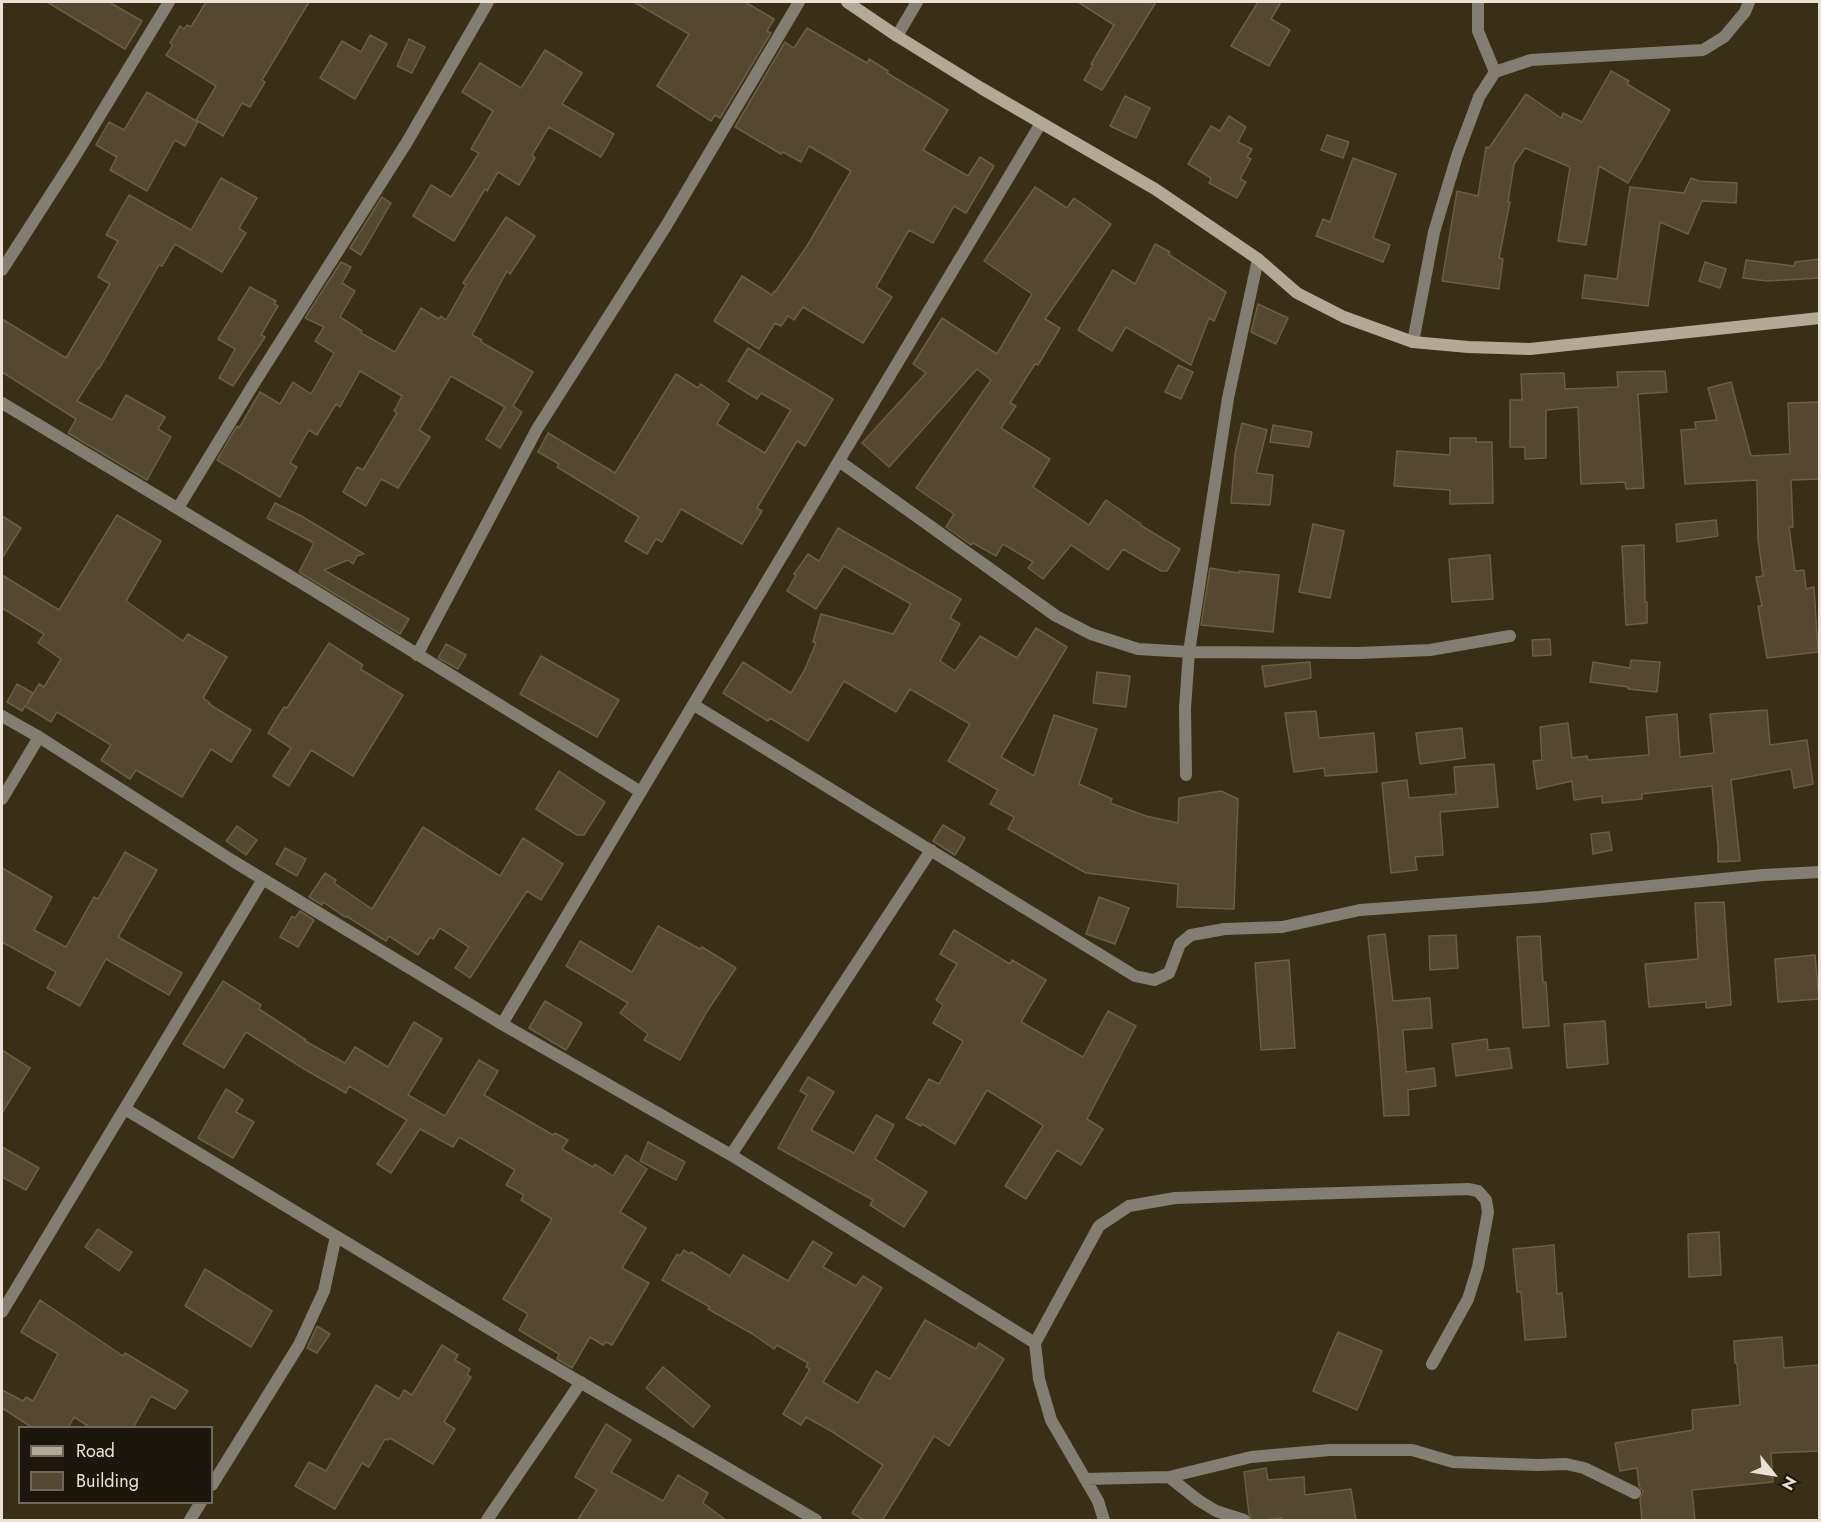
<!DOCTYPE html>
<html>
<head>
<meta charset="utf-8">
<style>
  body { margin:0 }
  #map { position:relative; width:1821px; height:1522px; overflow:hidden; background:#392f16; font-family:Jost,sans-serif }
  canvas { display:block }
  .frame { position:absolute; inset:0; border:3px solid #e9e2d4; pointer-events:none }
  .legend { position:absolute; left:18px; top:1426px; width:195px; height:78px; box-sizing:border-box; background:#1c170d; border:2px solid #6e685d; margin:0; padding:8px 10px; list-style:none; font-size:18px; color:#e9e2d4 }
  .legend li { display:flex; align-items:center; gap:12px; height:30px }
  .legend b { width:30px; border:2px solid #6e685d }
  .north { position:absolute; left:1743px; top:1444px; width:60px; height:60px; -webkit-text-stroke:4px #1c170d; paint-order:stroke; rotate:120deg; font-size:16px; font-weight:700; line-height:24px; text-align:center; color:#e9e2d4 }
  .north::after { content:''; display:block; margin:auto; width:21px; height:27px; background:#e9e2d4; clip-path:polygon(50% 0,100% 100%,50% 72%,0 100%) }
</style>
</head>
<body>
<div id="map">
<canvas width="1821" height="1522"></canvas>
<div class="frame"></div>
<ul class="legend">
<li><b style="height:8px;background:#b2aa97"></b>Road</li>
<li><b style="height:16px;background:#544930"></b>Building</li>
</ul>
<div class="north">N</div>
</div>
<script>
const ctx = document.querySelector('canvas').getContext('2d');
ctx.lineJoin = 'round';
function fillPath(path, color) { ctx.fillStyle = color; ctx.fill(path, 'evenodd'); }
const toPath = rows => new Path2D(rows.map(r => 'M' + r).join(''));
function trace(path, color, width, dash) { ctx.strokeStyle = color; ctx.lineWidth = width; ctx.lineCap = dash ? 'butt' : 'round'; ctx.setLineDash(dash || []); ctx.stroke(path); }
const building = toPath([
  [47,2,109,2,142,21,125,49,47,2],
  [206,2,309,2,262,80,265,82,250,107,242,103,223,136,196,120,216,86,166,55,173,45,170,43,180,26,184,29,187,25,191,27,206,2],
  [634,2,745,2,774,19,767,31,771,33,720,118,715,115,711,121,657,86,689,34,634,2],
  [1078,2,1156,2,1102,90,1084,80,1093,65,1091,64,1114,25,1078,2],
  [1258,2,1281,2,1271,19,1290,30,1269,66,1231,46,1258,2],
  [807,28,867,63,869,59,888,71,887,73,902,82,948,110,923,150,968,176,980,157,994,166,966,213,954,206,933,243,909,230,876,287,892,297,863,343,803,307,794,320,788,316,781,326,775,323,759,349,714,321,742,276,772,295,774,291,775,292,807,246,851,171,809,146,801,162,783,152,781,154,735,127,785,42,794,48,807,28],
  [370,35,387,44,355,99,320,78,342,41,361,52,370,35],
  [409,39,425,47,412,73,397,66,409,39],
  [545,50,582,73,562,104,614,134,601,157,549,127,532,155,535,158,519,185,498,172,487,191,485,189,454,241,413,216,431,185,451,197,479,153,471,149,493,111,462,92,480,63,521,88,545,50],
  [1611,71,1629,81,1627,84,1670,110,1628,183,1599,166,1586,245,1558,241,1570,167,1525,148,1514,164,1508,202,1510,202,1499,258,1503,259,1499,289,1442,281,1457,191,1478,196,1486,147,1489,148,1526,94,1561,118,1563,113,1582,122,1611,71],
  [147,92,198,122,185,146,175,140,147,191,110,170,117,157,96,145,109,122,124,130,147,92],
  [1125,96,1150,108,1136,138,1110,126,1125,96],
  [1229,116,1246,127,1238,142,1252,149,1247,157,1251,159,1240,179,1246,182,1237,198,1209,183,1211,178,1188,164,1211,126,1220,131,1229,116],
  [1327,135,1349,142,1343,158,1321,150,1327,135],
  [1353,158,1396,174,1373,238,1390,245,1383,262,1316,236,1323,219,1330,222,1353,158],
  [221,178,257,198,239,228,246,233,222,272,175,244,162,266,159,265,99,369,98,368,77,401,112,420,126,395,165,417,158,429,171,437,147,480,68,433,76,419,2,372,2,319,66,358,110,284,98,277,118,241,106,235,129,195,191,230,221,178],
  [1691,178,1699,181,1737,183,1736,203,1702,201,1688,234,1660,222,1648,306,1582,298,1585,275,1617,279,1630,187,1684,193,1691,178],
  [1035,187,1067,208,1074,198,1111,224,1045,319,1060,328,1038,365,1035,364,1010,403,1016,406,1001,428,1050,459,1033,487,1089,525,1106,500,1141,524,1140,525,1180,549,1167,571,1161,571,1123,549,1108,570,1071,545,1043,579,1028,568,1033,562,1003,544,996,556,973,543,971,545,946,527,954,514,916,488,991,380,977,369,889,467,862,443,926,373,913,364,942,318,997,354,1032,294,984,261,1035,187],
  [382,197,391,203,361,255,350,248,382,197],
  [506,217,535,236,510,274,507,271,472,335,482,340,481,342,533,372,513,406,522,412,500,448,486,439,505,407,451,376,419,430,430,437,398,488,381,479,366,506,343,492,357,467,363,470,397,413,394,411,402,396,360,371,340,407,336,404,317,435,309,430,290,463,297,467,280,497,217,460,237,426,239,428,260,392,280,404,293,382,311,394,334,353,315,341,324,327,305,318,341,262,351,267,342,283,355,291,340,317,362,331,361,333,395,352,421,308,439,319,441,316,446,320,466,285,463,283,506,217],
  [1155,244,1170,252,1168,254,1226,292,1214,321,1209,318,1191,365,1126,327,1112,351,1078,330,1113,270,1135,284,1155,244],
  [1820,259,1820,278,1767,281,1743,278,1746,260,1794,266,1795,262,1820,259],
  [1705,262,1726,269,1720,288,1699,281,1705,262],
  [250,287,276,301,274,304,278,306,261,335,265,337,233,386,219,378,235,349,218,339,250,287],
  [1258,304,1288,318,1276,344,1251,332,1258,304],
  [748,348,833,399,805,446,797,441,757,508,762,511,742,544,681,509,662,542,656,539,647,554,625,541,639,517,557,467,559,464,538,452,548,433,615,473,676,374,698,388,701,384,729,404,717,424,765,453,791,410,761,393,757,399,728,381,748,348],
  [1178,365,1193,372,1181,399,1165,392,1178,365],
  [1665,371,1667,392,1638,394,1644,488,1626,489,1625,482,1581,484,1578,407,1546,410,1546,458,1525,459,1525,447,1510,447,1510,400,1522,400,1521,374,1564,373,1565,389,1618,387,1617,372,1665,371],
  [1731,382,1751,456,1790,454,1788,403,1820,402,1820,479,1791,480,1793,527,1789,527,1795,571,1804,570,1806,589,1814,587,1818,652,1767,658,1758,606,1762,606,1756,577,1763,576,1758,539,1757,480,1685,484,1681,430,1696,429,1695,422,1717,420,1708,388,1731,382],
  [1242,423,1267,430,1256,473,1273,475,1270,505,1231,503,1235,454,1242,423],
  [1273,425,1312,432,1309,447,1270,442,1273,425],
  [1450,438,1476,438,1476,442,1492,442,1493,503,1450,504,1450,490,1394,486,1397,451,1450,455,1450,438],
  [275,503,303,517,364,554,357,556,353,564,348,560,324,570,409,619,400,634,299,572,314,543,267,518,275,503],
  [117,515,161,541,126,601,183,641,188,634,227,657,203,698,210,703,209,704,251,730,231,762,211,749,182,797,136,770,130,779,101,760,111,745,57,712,51,722,25,706,22,711,7,702,17,684,33,693,27,704,39,684,44,687,61,659,38,643,44,634,2,608,2,575,59,610,117,515],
  [2,516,21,528,2,558,2,516],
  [1716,520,1718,536,1677,542,1676,524,1716,520],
  [1313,524,1344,531,1330,598,1299,592,1313,524],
  [838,528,961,599,950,618,960,624,940,661,955,671,980,636,1017,658,1036,628,1067,647,1001,757,1034,776,1054,715,1097,729,1079,784,1112,799,1110,803,1146,816,1178,823,1179,798,1221,791,1238,799,1234,909,1177,907,1178,884,1086,873,1008,829,1014,817,990,804,998,790,948,761,970,724,910,689,896,712,844,681,808,741,770,718,768,721,723,693,743,662,791,693,804,671,816,643,813,642,821,614,893,634,911,604,844,566,816,609,787,591,796,575,794,574,808,554,819,561,838,528],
  [1644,545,1645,602,1647,602,1647,623,1626,625,1622,546,1644,545],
  [1490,555,1493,599,1452,602,1449,559,1490,555],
  [1210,568,1239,573,1239,571,1279,575,1273,632,1201,625,1210,568],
  [1550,639,1551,655,1533,656,1532,640,1550,639],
  [329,643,363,665,360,669,403,695,353,776,311,750,289,786,273,776,291,748,268,733,284,707,287,708,329,643],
  [446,644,466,655,458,669,438,658,446,644],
  [541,656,619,700,597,737,520,694,541,656],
  [1631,660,1660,662,1657,692,1628,689,1628,687,1590,682,1593,662,1630,668,1631,660],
  [1310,662,1311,678,1265,687,1262,666,1310,662],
  [1097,672,1130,676,1126,707,1093,703,1097,672],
  [1767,710,1770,745,1807,740,1813,784,1794,788,1791,769,1731,780,1740,861,1718,862,1718,846,1712,786,1642,794,1642,799,1602,803,1602,796,1574,800,1572,781,1537,789,1533,761,1542,760,1540,727,1568,723,1572,758,1587,756,1588,760,1649,755,1646,717,1677,714,1680,757,1714,753,1710,714,1767,710],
  [1316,711,1319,738,1374,733,1377,772,1325,776,1324,768,1294,772,1285,713,1316,711],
  [1462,728,1465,758,1420,764,1416,733,1462,728],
  [1494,764,1498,807,1440,812,1443,855,1415,857,1417,870,1391,873,1382,783,1407,780,1409,798,1456,794,1454,767,1494,764],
  [559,771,605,802,584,835,577,835,536,809,559,771],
  [943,825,965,838,955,855,933,841,943,825],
  [237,826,257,840,246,855,226,841,237,826],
  [423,827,500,876,523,838,563,864,541,900,527,891,470,978,455,968,469,947,440,928,433,939,430,937,418,955,389,936,386,941,346,916,345,917,323,902,322,905,309,897,325,873,336,880,334,883,372,909,423,827],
  [1609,832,1612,850,1593,854,1591,834,1609,832],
  [285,848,306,859,297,876,276,864,285,848],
  [125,852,157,870,118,937,182,973,169,995,106,959,80,1006,47,988,56,972,2,942,2,868,52,897,34,930,66,947,94,897,98,899,125,852],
  [1099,897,1129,908,1115,944,1086,934,1099,897],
  [1724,902,1731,1005,1706,1008,1706,1002,1649,1007,1645,964,1698,959,1695,903,1724,902],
  [300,911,314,920,298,947,280,937,292,916,295,918,300,911],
  [658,926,700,949,702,947,736,968,706,1013,680,1060,644,1040,648,1034,620,1013,628,1003,566,966,580,941,632,972,658,926],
  [954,930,1010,964,1012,960,1046,980,1021,1022,1083,1057,1108,1011,1136,1026,1087,1119,1103,1129,1081,1165,1057,1150,1026,1199,1005,1186,1043,1126,1041,1124,987,1090,955,1144,922,1124,921,1126,906,1118,929,1079,939,1084,963,1041,933,1023,943,1005,936,1000,957,964,940,954,954,930],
  [1385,934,1393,1001,1430,998,1432,1028,1403,1030,1406,1072,1434,1068,1436,1086,1408,1090,1409,1115,1384,1116,1378,1033,1368,936,1385,934],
  [1456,935,1458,968,1430,970,1429,936,1456,935],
  [1540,936,1543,982,1546,982,1549,1026,1523,1028,1517,937,1540,936],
  [1815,955,1819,999,1778,1002,1775,959,1815,955],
  [1289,960,1295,1048,1261,1050,1255,963,1289,960],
  [223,981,261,1005,259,1009,306,1040,305,1041,345,1063,355,1047,388,1067,414,1022,442,1039,408,1095,445,1116,479,1060,498,1071,484,1095,553,1135,555,1133,568,1140,562,1149,593,1167,595,1164,613,1176,626,1155,647,1169,620,1212,646,1228,622,1268,649,1283,612,1345,606,1342,603,1345,590,1337,572,1368,557,1359,559,1354,519,1330,528,1314,503,1299,552,1219,521,1200,524,1195,506,1185,515,1170,459,1137,453,1147,420,1129,391,1173,377,1164,407,1120,349,1086,346,1093,304,1069,246,1032,224,1068,183,1044,223,981],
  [545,1001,582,1023,566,1050,529,1028,545,1001],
  [1605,1021,1608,1064,1567,1068,1564,1024,1605,1021],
  [1487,1039,1488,1050,1509,1048,1512,1068,1456,1076,1452,1044,1487,1039],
  [2,1050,30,1068,2,1113,2,1050],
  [808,1077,834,1092,811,1130,854,1153,876,1115,894,1125,875,1159,927,1192,904,1227,870,1205,873,1200,778,1148,807,1095,800,1091,808,1077],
  [226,1089,243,1100,236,1112,254,1122,233,1158,198,1138,226,1089],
  [648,1142,685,1162,676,1180,640,1161,648,1142],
  [2,1147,39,1168,26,1190,2,1177,2,1147],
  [98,1229,132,1252,119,1271,85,1247,98,1229],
  [1719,1232,1721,1275,1689,1277,1688,1234,1719,1232],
  [813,1241,832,1253,823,1267,856,1286,863,1276,882,1288,823,1382,858,1403,876,1371,890,1379,925,1320,976,1349,979,1343,1004,1359,949,1446,934,1436,882,1521,866,1521,852,1513,883,1465,831,1431,806,1417,801,1425,783,1414,810,1369,806,1367,808,1363,777,1345,774,1349,751,1333,708,1309,710,1307,662,1280,677,1254,680,1256,684,1250,690,1254,691,1252,730,1276,743,1255,788,1281,813,1241],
  [1554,1245,1557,1294,1562,1293,1566,1337,1525,1340,1521,1292,1517,1292,1513,1249,1554,1245],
  [205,1269,272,1311,251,1347,185,1306,205,1269],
  [40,1300,123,1356,125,1353,188,1391,175,1409,151,1396,133,1428,91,1428,74,1417,68,1428,33,1428,2,1408,2,1390,23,1401,26,1397,33,1401,58,1354,21,1332,40,1300],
  [317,1326,330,1334,317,1353,307,1348,317,1326],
  [1338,1332,1382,1351,1357,1410,1313,1391,1338,1332],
  [1782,1337,1784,1368,1820,1365,1820,1451,1771,1453,1773,1482,1692,1490,1695,1521,1642,1521,1640,1499,1643,1492,1639,1486,1637,1468,1620,1471,1615,1443,1693,1430,1692,1410,1740,1405,1737,1363,1735,1363,1734,1341,1782,1337],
  [442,1345,458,1355,455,1360,470,1369,467,1375,471,1377,444,1422,455,1429,433,1464,390,1438,388,1440,385,1439,369,1467,362,1463,335,1509,295,1486,309,1462,326,1471,376,1385,399,1399,404,1390,412,1395,442,1345],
  [663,1367,710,1406,693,1427,646,1388,663,1367],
  [606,1424,631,1440,611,1472,663,1501,678,1475,708,1493,703,1503,727,1521,577,1521,597,1490,575,1477,606,1424],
  [1266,1468,1268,1480,1304,1477,1305,1495,1351,1489,1356,1521,1282,1521,1282,1518,1252,1521,1249,1514,1244,1472,1266,1468]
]);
const street = toPath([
  [1478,2,1478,31,1495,72],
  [897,36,917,2],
  [2,270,74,158,169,2],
  [1413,342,1434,232,1457,156,1479,97,1495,72,1531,60,1703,50,1724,37,1745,12,1749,2],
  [2,403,305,585,641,792],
  [839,461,1056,616,1091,634,1138,649,1189,652,1359,653,1430,650,1510,636],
  [178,508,253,385,407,142,488,2],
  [417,655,537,429,666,226,799,2],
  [694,705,1135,976,1154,980,1169,973,1180,944,1191,935,1225,929,1282,927,1360,910,1539,897,1763,875,1820,872],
  [2,716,39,737,233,861,502,1024,731,1155,1035,1343],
  [1186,775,1185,708,1189,652,1228,398,1258,259],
  [2,799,39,737],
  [502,1024,1041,123],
  [125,1109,508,1340,816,1520],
  [731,1155,931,850],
  [2,1312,263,879],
  [1169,1477,1198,1500,1216,1511,1244,1520],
  [1085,1479,1169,1477,1251,1457,1330,1450,1412,1450,1453,1462,1538,1465,1566,1464,1584,1468,1635,1493],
  [212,1485,299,1345,324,1291,336,1236],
  [190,1520,201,1502],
  [487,1520,581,1382],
  [1104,1520,1098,1501,1051,1420,1039,1379,1035,1343,1099,1226,1129,1206,1175,1198,1468,1189,1478,1191,1486,1200,1488,1212,1478,1267,1468,1299,1432,1364]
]);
const secondary = toPath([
  [847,2,897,36,981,88,1155,189,1258,259,1297,293,1344,317,1413,342,1468,347,1530,349,1820,318]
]);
fillPath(building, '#544930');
trace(building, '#6a5f45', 1.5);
trace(street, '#837e72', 12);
trace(secondary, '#b2aa97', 12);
</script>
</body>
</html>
